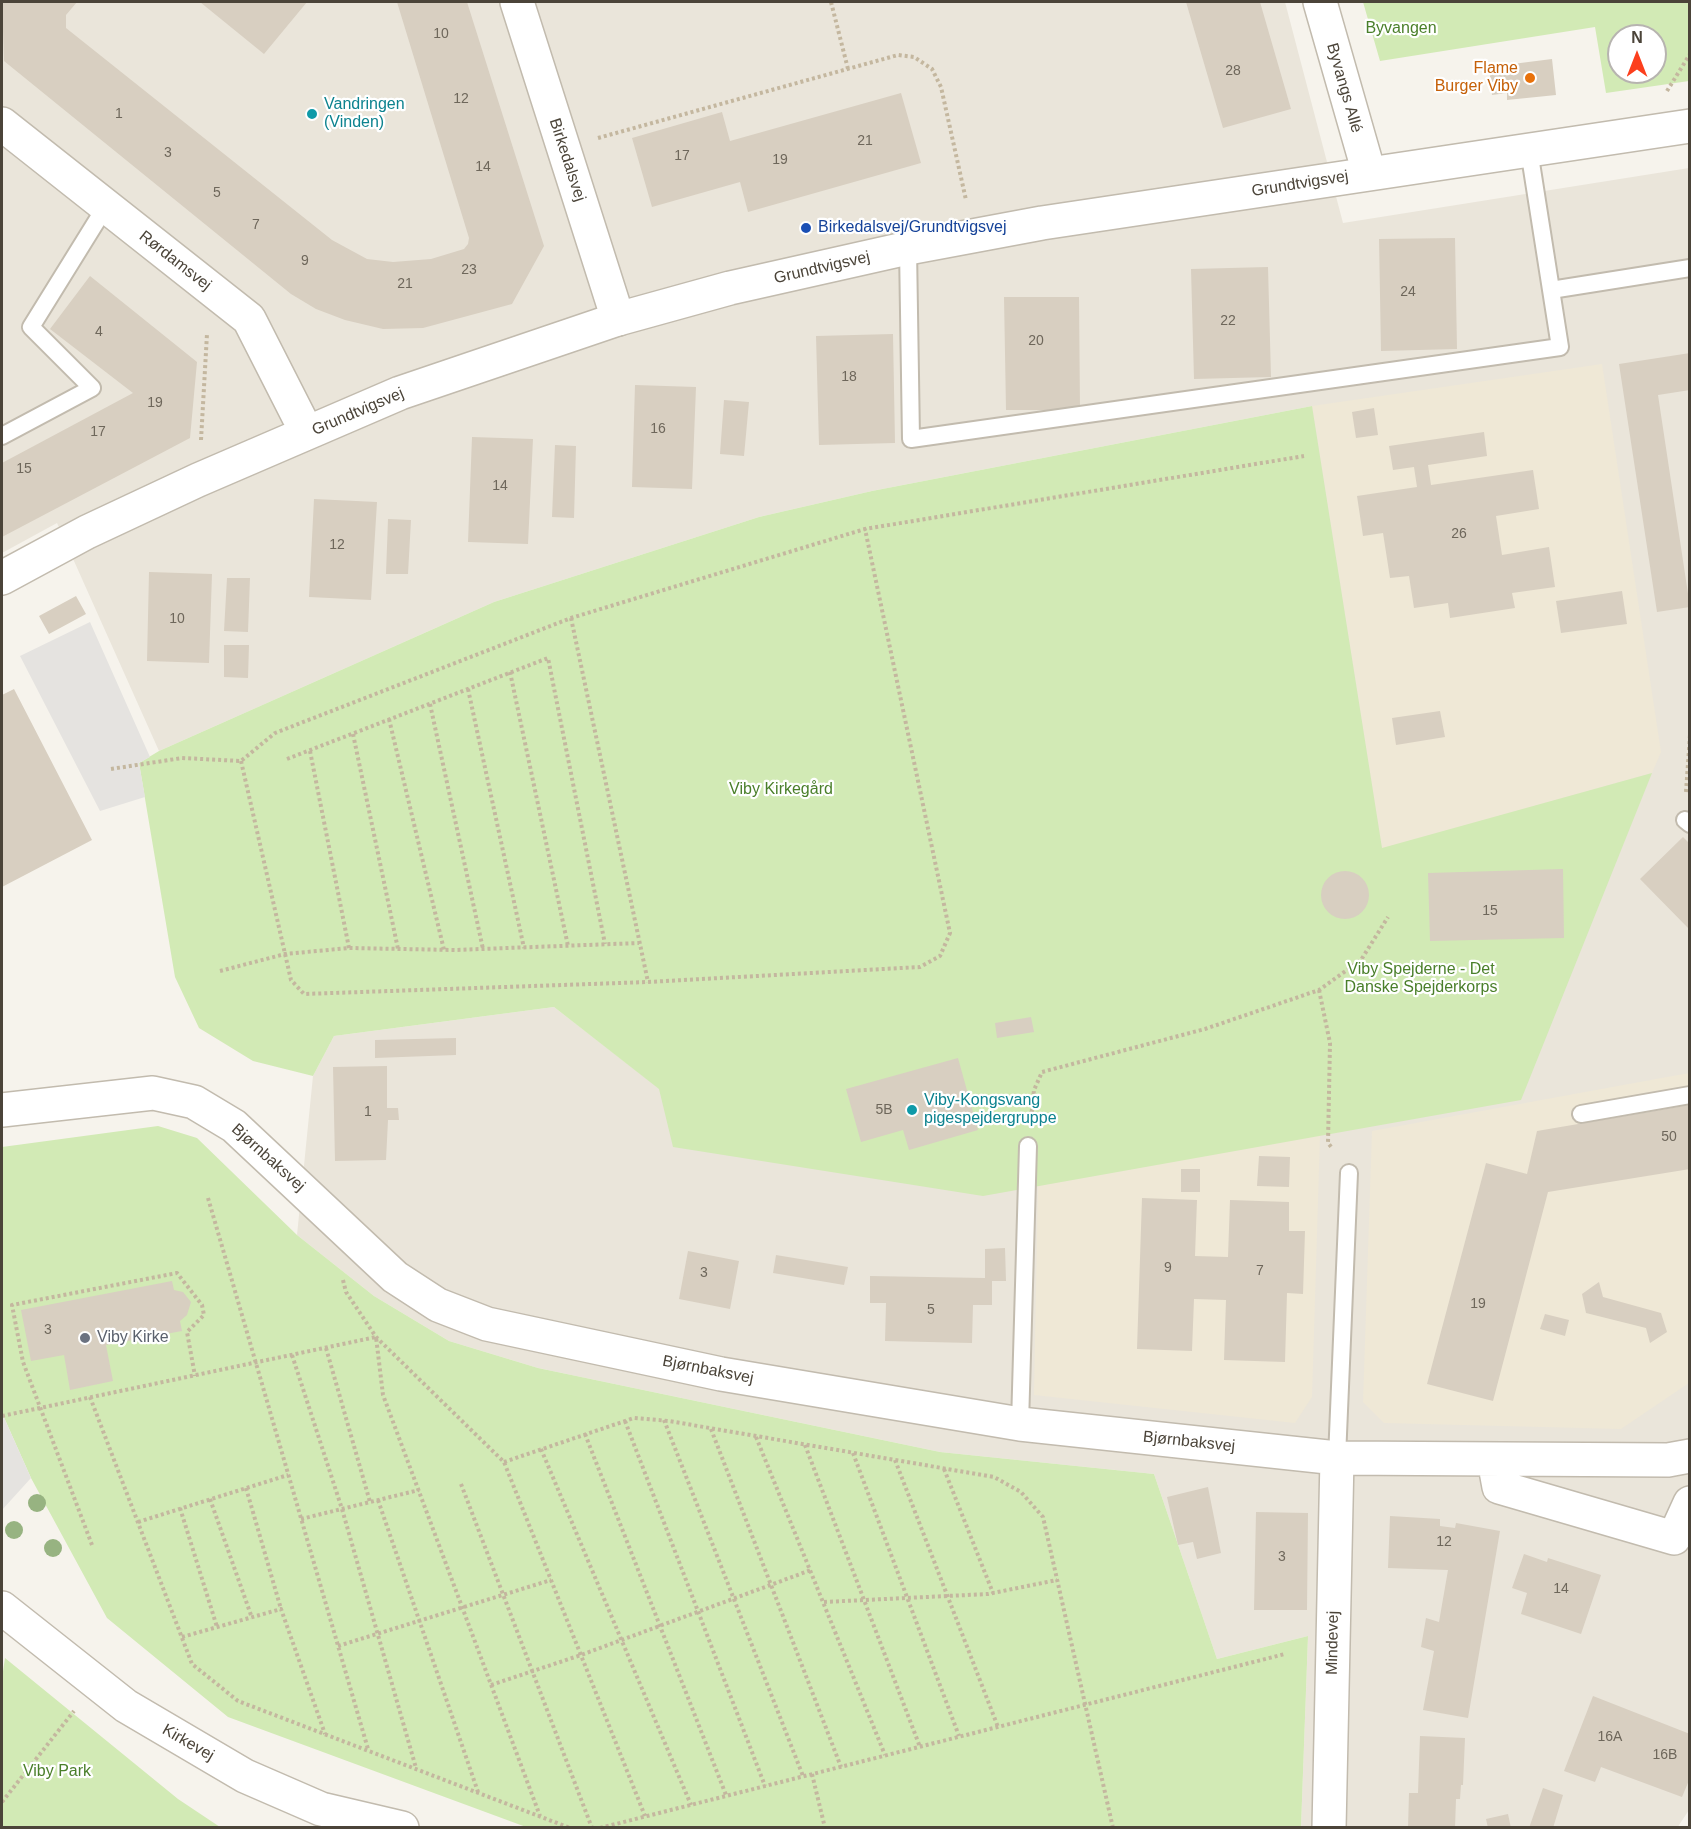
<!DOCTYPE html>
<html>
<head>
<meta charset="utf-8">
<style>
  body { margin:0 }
  #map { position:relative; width:1691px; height:1829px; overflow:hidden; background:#f6f3ec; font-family:Helvetica,sans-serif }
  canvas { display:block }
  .frame { position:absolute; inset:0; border:3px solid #4b4439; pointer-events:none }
  .north { position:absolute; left:1607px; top:24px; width:60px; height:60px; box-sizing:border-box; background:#fff; border:2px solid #b7b4b0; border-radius:50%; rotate:0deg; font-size:16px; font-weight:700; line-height:24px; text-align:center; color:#4b4439 }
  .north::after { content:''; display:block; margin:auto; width:21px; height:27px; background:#fc3f1d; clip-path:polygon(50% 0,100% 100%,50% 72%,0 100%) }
</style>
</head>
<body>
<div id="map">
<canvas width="1691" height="1829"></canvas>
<div class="frame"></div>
<div class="north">N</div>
</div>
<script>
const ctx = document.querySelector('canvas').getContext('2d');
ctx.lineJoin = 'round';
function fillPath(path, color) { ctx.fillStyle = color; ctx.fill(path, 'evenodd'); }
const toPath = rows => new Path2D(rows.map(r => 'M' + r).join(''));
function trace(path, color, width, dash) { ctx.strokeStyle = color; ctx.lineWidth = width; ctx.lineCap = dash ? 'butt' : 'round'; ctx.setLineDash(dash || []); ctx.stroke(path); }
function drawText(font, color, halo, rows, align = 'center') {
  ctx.font = font + ' Helvetica,sans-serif'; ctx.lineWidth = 4.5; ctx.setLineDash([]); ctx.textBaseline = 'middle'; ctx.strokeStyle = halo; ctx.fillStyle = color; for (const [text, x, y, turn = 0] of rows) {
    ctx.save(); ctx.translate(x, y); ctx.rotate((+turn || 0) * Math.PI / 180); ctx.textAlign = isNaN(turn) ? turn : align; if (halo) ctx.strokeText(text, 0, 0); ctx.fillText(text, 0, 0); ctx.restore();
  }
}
const residential = toPath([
  [2,2,1285,2,1343,223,1689,168,1689,1810,1677,1828,1301,1827,1308,1636,1217,1659,1154,1474,940,1452,538,1368,449,1341,374,1296,297,1235,313,1076,334,1036,554,1007,660,1089,1312,406,872,491,759,517,494,602,159,751,57,523,2,553]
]);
const education = toPath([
  [1602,364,1661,752,1652,773,1382,849,1312,406],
  [1689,1073,1689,1383,1621,1429,1384,1423,1363,1402,1372,1131],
  [1320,1135,1312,1397,1295,1423,1034,1395,1038,1186]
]);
const green = toPath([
  [1363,2,1689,2,1689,81,1606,93,1595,27,1380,61],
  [1619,36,1655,36,1655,72,1619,72],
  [1312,406,1382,848,1652,773,1521,1100,983,1196,673,1147,659,1089,554,1007,334,1036,313,1076,253,1061,199,1028,175,977,139,763,159,751,494,602,759,517,872,491],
  [158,1126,197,1138,297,1235,374,1296,449,1341,538,1368,940,1452,1154,1474,1217,1659,1308,1636,1301,1827,526,1827,228,1717,107,1618,31,1478,2,1413,2,1147],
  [5,1658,178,1799,220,1827,2,1827,2,1678]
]);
const parking = toPath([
  [90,622,150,757,139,763,145,797,100,811,20,656],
  [2,1413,31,1478,2,1510]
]);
const building = toPath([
  [2,2,77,2,66,15,66,28,332,240,367,259,393,262,431,259,464,249,468,244,469,238,397,2,467,2,544,246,512,304,423,328,383,329,345,320,316,309,291,294,4,61],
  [200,2,307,2,264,54],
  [1186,2,1260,2,1291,109,1223,128],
  [1552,59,1556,95,1507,100,1507,93,1492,95,1489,67],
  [901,93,921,163,748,212,740,182,652,207,632,138,722,112,730,141],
  [1455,238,1457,349,1381,351,1379,239],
  [1268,267,1271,377,1194,379,1191,269],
  [90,276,197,362,190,438,2,537,2,463,133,393,50,329],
  [1004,297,1079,297,1080,410,1006,410],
  [893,334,895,443,819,445,816,336],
  [1690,353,1690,390,1658,395,1690,607,1657,612,1619,364],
  [635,385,696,387,692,489,632,487],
  [724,400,749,402,744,456,720,454],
  [1374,408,1378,435,1356,438,1352,412],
  [1484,432,1487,456,1428,465,1431,485,1533,470,1539,509,1496,516,1502,555,1549,547,1555,587,1512,593,1515,608,1450,618,1448,603,1414,608,1409,576,1390,578,1383,533,1363,536,1357,496,1417,487,1414,467,1393,470,1389,446],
  [472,437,533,439,528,544,468,542],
  [555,445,576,446,574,518,552,517],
  [314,499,377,502,371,600,309,597],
  [388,519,411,520,408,574,386,574],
  [149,572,212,574,209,663,147,661],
  [227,578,250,578,248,632,224,631],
  [1622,591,1627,624,1561,633,1556,601],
  [76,596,86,614,49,634,39,616],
  [224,645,249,645,248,678,224,677],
  [14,689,92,840,2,887,2,695],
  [1440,711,1445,737,1396,745,1392,718],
  [1683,837,1690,844,1690,930,1640,879],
  [1563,869,1564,938,1430,941,1428,873],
  '1321 895a24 24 0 1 1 48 0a24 24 0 1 1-48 0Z',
  [1031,1017,1034,1032,997,1038,995,1023],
  [456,1038,456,1055,375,1058,375,1040],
  [958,1058,978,1130,909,1150,903,1130,861,1142,846,1089],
  [387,1066,387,1108,398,1108,399,1120,388,1120,386,1160,335,1161,333,1067],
  [1690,1105,1690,1169,1548,1192,1493,1401,1427,1384,1486,1163,1527,1174,1537,1131],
  [1259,1156,1290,1157,1289,1187,1257,1186],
  [1181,1169,1200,1169,1200,1192,1181,1192],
  [1142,1198,1197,1200,1195,1256,1228,1257,1230,1200,1289,1202,1289,1231,1305,1231,1303,1294,1287,1293,1285,1362,1224,1360,1226,1300,1194,1299,1192,1351,1137,1349],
  [1005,1248,1006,1281,992,1281,992,1305,973,1305,972,1343,885,1341,886,1303,870,1303,870,1276,985,1278,985,1249],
  [688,1251,739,1261,730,1309,679,1299],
  [776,1255,848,1267,844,1285,773,1273],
  [172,1281,174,1290,183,1292,191,1302,187,1315,180,1321,182,1331,106,1345,113,1381,70,1390,64,1355,31,1361,21,1310],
  [1599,1282,1603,1297,1661,1313,1667,1332,1650,1343,1646,1328,1586,1313,1582,1294],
  [1545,1314,1569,1320,1565,1336,1540,1329],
  [1208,1487,1221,1553,1197,1559,1193,1542,1178,1545,1167,1497],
  [1256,1512,1308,1513,1307,1610,1254,1610],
  [1390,1516,1440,1519,1440,1526,1455,1528,1456,1523,1500,1531,1468,1718,1423,1710,1434,1651,1421,1647,1426,1618,1439,1622,1448,1570,1388,1568],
  [1524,1554,1547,1562,1548,1558,1601,1575,1581,1634,1521,1614,1527,1593,1512,1588],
  [1593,1696,1690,1734,1690,1778,1682,1797,1601,1767,1595,1782,1564,1771],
  [1420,1736,1465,1738,1463,1785,1461,1785,1460,1799,1456,1799,1455,1828,1408,1828,1409,1793,1418,1793],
  [1543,1788,1563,1795,1553,1828,1529,1828],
  [1508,1814,1511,1828,1488,1828,1486,1819]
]);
const path = toPath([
  [831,2,848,69],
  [1667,91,1690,54],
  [598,138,898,55,914,57,932,69,941,87,966,200],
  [201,440,207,334],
  [571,618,648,982],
  [510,672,568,946],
  [468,689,524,948],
  [430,704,483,949],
  [389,719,444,950],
  [353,734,398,949],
  [310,751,349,948],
  [287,759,548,658,605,944],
  [241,761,291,980,304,994,648,982,920,967,940,956,950,933,865,529],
  [111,769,182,758,241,761,275,733,571,618,865,529,1304,456],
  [1686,792,1690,735],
  [220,971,285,954,349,948,455,950,639,943],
  [1319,990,1330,1043,1328,1143,1333,1149],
  [1031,1118,1034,1090,1042,1072,1205,1029,1319,990,1361,960,1388,917],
  [208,1198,368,1749],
  [343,1280,346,1292,376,1337,504,1462,645,1816],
  [326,1348,370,1502],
  [292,1355,342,1509,416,1768],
  [90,1397,192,1664,238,1701,570,1828],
  [2,1416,376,1337,383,1395,540,1816],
  [664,1420,803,1776],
  [625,1421,765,1786],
  [711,1429,841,1767],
  [585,1434,726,1795],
  [756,1437,885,1755],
  [805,1445,920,1747],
  [541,1449,691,1805],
  [853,1453,959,1736],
  [895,1460,998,1727],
  [504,1462,634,1418,669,1421,994,1477,1021,1492,1043,1517,1113,1828],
  [944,1469,993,1593],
  [461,1484,592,1828],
  [246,1488,281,1609],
  [210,1499,252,1618],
  [378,1500,478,1792],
  [180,1508,217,1627],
  [301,1519,419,1490],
  [138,1522,288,1475],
  [92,1545,23,1362,12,1305,177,1273,202,1305,204,1315,187,1332,195,1376],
  [824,1602,988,1594,1057,1580],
  [182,1637,281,1609,325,1734],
  [338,1646,551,1580],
  [491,1685,581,1655,811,1570],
  [812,1774,825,1828],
  [2,1802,74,1711],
  [600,1828,1285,1654]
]);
const service = toPath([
  [908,248,911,439,1560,347,1529,150],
  [1551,290,1690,268],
  [2,436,92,388,31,327,106,206],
  [1685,820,1690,824],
  [1581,1114,1690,1095],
  [1020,1424,1028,1146],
  [1337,1458,1349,1173]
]);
const minor = toPath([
  [517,2,618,319],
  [1320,2,1369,173],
  [2,1110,153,1093,194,1102,234,1126,395,1277,438,1305,487,1324,721,1374,1020,1424,1337,1458,1668,1460,1690,1456],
  [1494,1460,1499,1487,1674,1538,1690,1503],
  [2,1608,126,1706,245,1776,321,1809,402,1828],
  [1329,1828,1337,1458]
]);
const tertiary = toPath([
  [2,124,249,319,307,433],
  [2,578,87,532,198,480,400,393,618,319,730,288,908,248,1042,223,1690,126]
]);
const trees = [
  [37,1503],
  [14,1530],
  [53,1548]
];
const markers = [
  [1530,78,6,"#e8710a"],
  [312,114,6,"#0f9aa8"],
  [806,228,6,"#1a4fb4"],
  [912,1110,6,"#0f9aa8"],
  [85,1338,6,"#6b7280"]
];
const numberNames = [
  ["10",441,34],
  ["28",1233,71],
  ["12",461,99],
  ["1",119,114],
  ["21",865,141],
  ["3",168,153],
  ["17",682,156],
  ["19",780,160],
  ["14",483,167],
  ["5",217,193],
  ["7",256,225],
  ["9",305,261],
  ["23",469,270],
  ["21",405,284],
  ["24",1408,292],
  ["22",1228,321],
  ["4",99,332],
  ["20",1036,341],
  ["18",849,377],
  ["19",155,403],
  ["16",658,429],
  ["17",98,432],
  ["15",24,469],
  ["14",500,486],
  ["26",1459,534],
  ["12",337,545],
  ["10",177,619],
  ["15",1490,911],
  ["5B",884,1110],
  ["1",368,1112],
  ["50",1669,1137],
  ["9",1168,1268],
  ["7",1260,1271],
  ["3",704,1273],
  ["19",1478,1304],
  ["5",931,1310],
  ["3",48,1330],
  ["12",1444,1542],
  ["3",1282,1557],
  ["14",1561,1589],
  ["16A",1610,1737],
  ["16B",1665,1755]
];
const parkNames = [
  ["Byvangen",1401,29],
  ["Viby Kirkegård",781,790],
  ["Viby Spejderne - Det",1421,970],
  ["Danske Spejderkorps",1421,988],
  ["Viby Park",57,1772]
];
const foodNames = [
  ["Flame",1518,69],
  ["Burger Viby",1518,87]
];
const streetNames = [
  ["Byvangs Allé",1344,88,74],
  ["Birkedalsvej",567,160,72],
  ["Grundtvigsvej",1300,184,-9],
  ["Rørdamsvej",175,261,38],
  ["Grundtvigsvej",822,268,-13],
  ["Grundtvigsvej",358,412,-23],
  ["Bjørnbaksvej",268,1158,42],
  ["Bjørnbaksvej",708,1370,11],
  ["Bjørnbaksvej",1189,1442,6],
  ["Mindevej",1333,1643,-89],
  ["Kirkevej",188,1743,30]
];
const cultureNames = [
  ["Vandringen",324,105],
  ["(Vinden)",324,123],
  ["Viby-Kongsvang",924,1101],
  ["pigespejdergruppe",924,1119]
];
const transitNames = [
  ["Birkedalsvej/Grundtvigsvej",818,228]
];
const worshipNames = [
  ["Viby Kirke",97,1338]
];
fillPath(residential, '#eae5da');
fillPath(education, '#efe8d6');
fillPath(green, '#d2eab5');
fillPath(parking, '#e5e3e0');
fillPath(building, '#d8cfc1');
trace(service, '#c2bbae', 20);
trace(minor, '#c2bbae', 36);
trace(tertiary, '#c2bbae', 36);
trace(path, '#c4b79f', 4, [3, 3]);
trace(service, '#fff', 16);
trace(minor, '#fff', 33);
trace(tertiary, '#fff', 33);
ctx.fillStyle = '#97b381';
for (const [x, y] of trees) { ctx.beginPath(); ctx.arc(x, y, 9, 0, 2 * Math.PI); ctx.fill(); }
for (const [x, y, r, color] of markers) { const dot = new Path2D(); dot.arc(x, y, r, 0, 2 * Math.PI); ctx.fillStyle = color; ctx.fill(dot); trace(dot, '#fff', 2); }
drawText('14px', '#6e675b', null, numberNames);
drawText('16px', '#4a7f2a', '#fff', parkNames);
drawText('16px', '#c56008', '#fff', foodNames, 'right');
drawText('16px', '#4b4439', '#fff', streetNames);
drawText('16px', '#0d838f', '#fff', cultureNames, 'left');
drawText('16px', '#164399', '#fff', transitNames, 'left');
drawText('16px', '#5b616d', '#fff', worshipNames, 'left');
</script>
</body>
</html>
